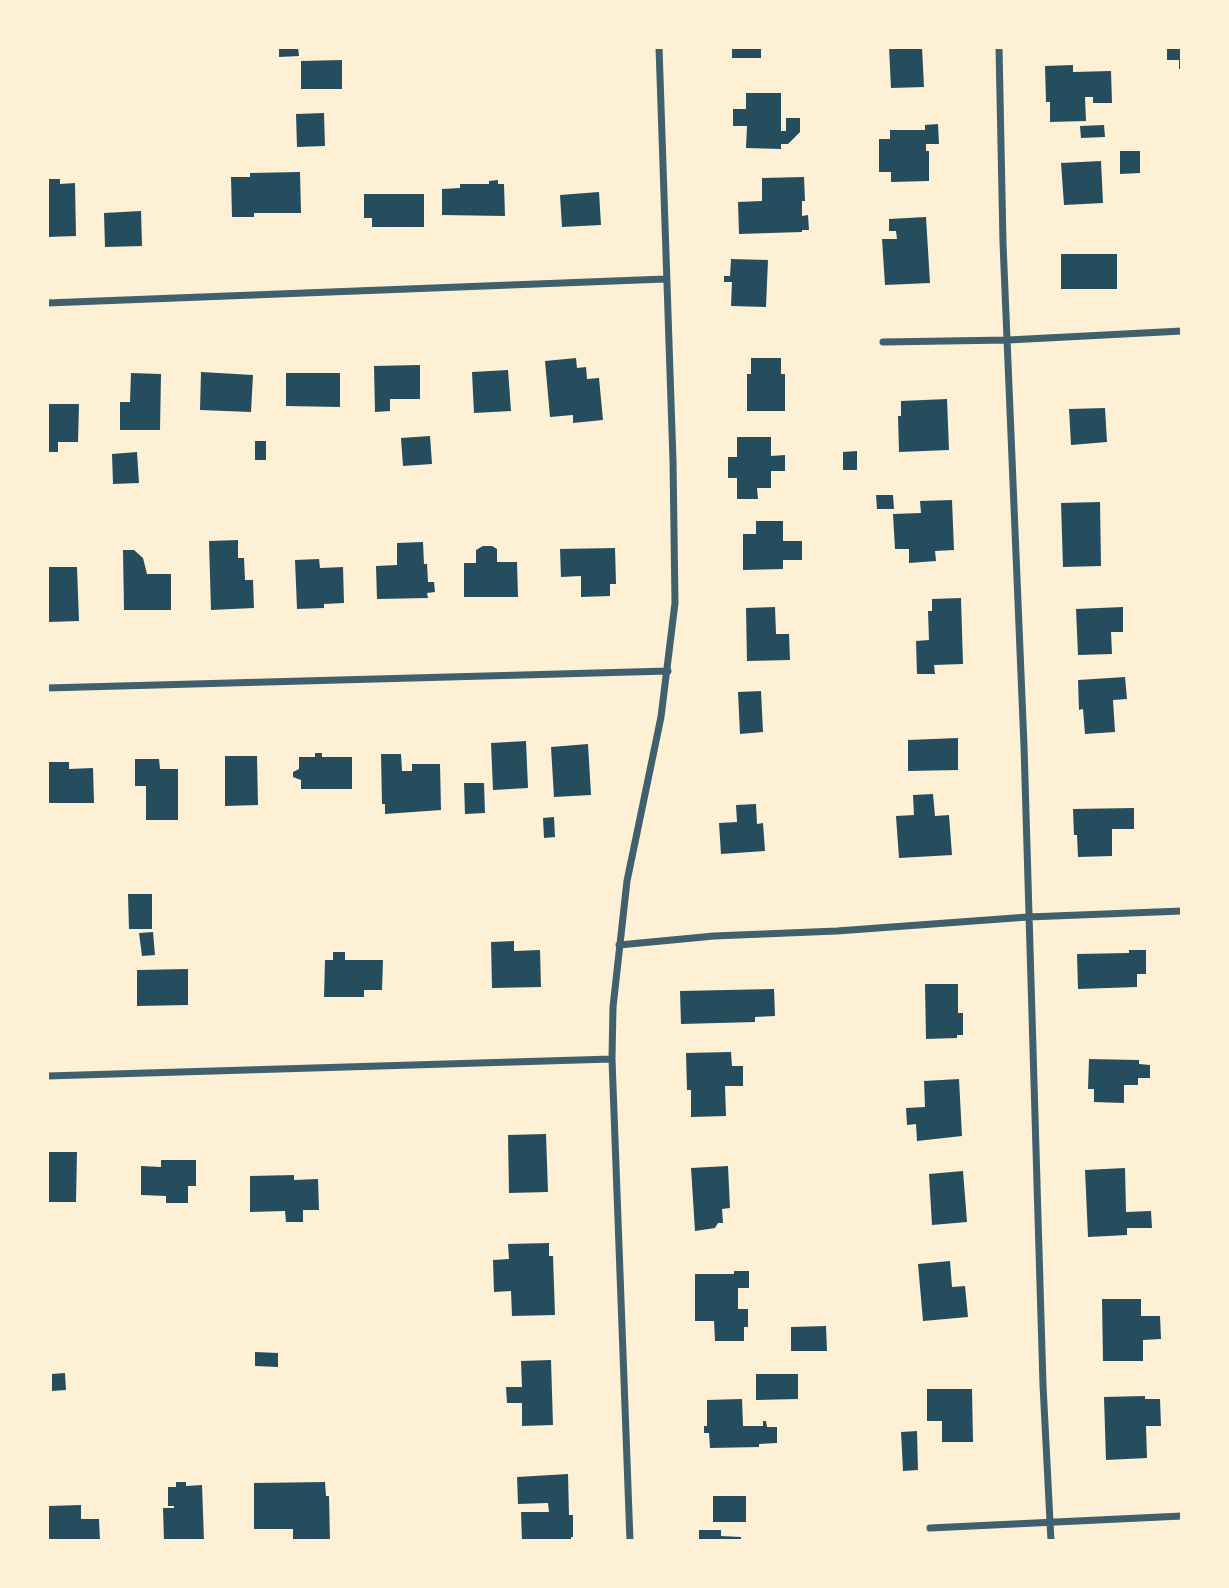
<!DOCTYPE html>
<html>
<head>
<meta charset="utf-8">
<style>
	body { margin:0 }
	#map { position:relative; width:1229px; height:1588px; overflow:hidden; background:#fdf0d5; font-family:Helvetica,sans-serif }
	canvas { display:block }
	.frame { position:absolute; inset:0; border:49px solid #fdf0d5; pointer-events:none }
</style>
</head>
<body>
<div id="map">
<canvas width="1229" height="1588"></canvas>
<div class="frame"></div>
</div>
<script>
const ctx = document.querySelector('canvas').getContext('2d');
ctx.lineJoin = 'round';
function fill(path, color) { ctx.fillStyle = color; ctx.fill(path, 'evenodd'); }
const shape = rows => new Path2D(rows.map(r => 'M' + r).join(''));
function trace(path, color, width, dash) { ctx.strokeStyle = color; ctx.lineWidth = width; ctx.lineCap = dash ? 'butt' : 'round'; ctx.setLineDash(dash || []); ctx.stroke(path); }
fill(shape([
	[279,47,298,47,299,56,279,57],
	[732,47,761,47,761,58,732,58],
	[889,47,922,47,924,87,891,88],
	[1167,47,1182,47,1182,69,1179,69,1179,60,1167,60],
	[342,60,342,89,301,89,301,61],
	[1073,65,1073,72,1111,71,1112,103,1093,103,1093,97,1085,97,1086,121,1050,122,1050,102,1046,102,1045,66],
	[746,93,781,93,781,131,786,131,786,118,800,118,800,132,788,144,781,144,781,149,746,148,747,126,733,126,733,109,746,109],
	[324,113,325,146,297,147,296,114],
	[938,124,939,144,926,144,926,151,929,151,929,181,891,182,891,172,879,172,879,139,890,139,890,130,925,130,925,125],
	[1104,125,1105,137,1081,138,1080,126],
	[1120,151,1140,151,1140,173,1120,174],
	[1101,161,1103,203,1064,205,1061,163],
	[300,172,301,213,254,213,254,217,232,217,231,177,250,177,250,173],
	[804,177,805,201,802,201,802,216,808,215,809,230,802,230,802,232,739,234,738,202,762,201,762,178],
	[47,179,60,179,60,184,75,183,76,236,47,237],
	[498,180,498,184,504,184,505,216,442,215,442,189,460,188,460,184,489,184,489,181],
	[599,192,601,225,562,227,560,195],
	[364,194,424,194,424,227,372,227,372,218,364,218],
	[141,211,142,246,105,247,104,213],
	[926,217,930,283,885,285,882,239,897,239,896,231,889,231,889,219],
	[1061,254,1117,254,1117,289,1061,289],
	[731,259,768,260,766,307,731,306,732,282,724,282,724,276,730,276],
	[576,358,577,368,586,367,587,379,599,378,603,420,573,423,573,415,550,417,545,361],
	[751,358,781,358,781,374,785,374,785,411,747,411,747,374,751,374],
	[420,365,420,399,390,399,390,411,375,412,374,366],
	[508,370,511,411,474,413,472,372],
	[201,372,253,375,251,412,200,410],
	[131,373,161,374,160,430,120,430,120,402,130,402],
	[286,373,340,373,340,407,286,406],
	[947,399,949,450,899,452,898,416,901,416,901,401],
	[47,404,79,404,78,442,58,442,58,452,47,452],
	[1105,408,1107,442,1071,445,1069,409],
	[430,436,432,464,403,466,401,438],
	[737,437,771,437,771,456,785,455,785,471,771,471,771,488,757,488,758,499,737,499,737,478,728,478,728,457,737,457],
	[255,441,266,441,266,460,255,460],
	[857,451,857,470,843,470,843,452],
	[137,452,139,483,113,484,112,454],
	[876,495,893,495,894,509,877,509],
	[952,500,954,550,935,551,936,561,909,563,909,549,895,549,893,514,921,513,920,501],
	[1100,502,1101,566,1063,567,1061,503],
	[756,521,783,521,783,541,802,541,802,560,783,560,783,569,743,570,743,534,756,534],
	[238,540,238,558,244,558,245,580,253,580,254,608,211,610,209,541],
	[423,542,424,564,427,564,428,582,434,582,435,592,427,593,428,598,377,599,376,566,397,565,397,543],
	[483,546,492,546,497,549,497,562,517,562,518,597,464,597,464,563,476,563,476,550],
	[615,548,616,584,610,584,610,596,581,597,581,576,561,577,560,549],
	[123,550,134,550,143,558,147,574,171,574,171,610,124,610],
	[319,559,320,568,343,567,344,603,324,604,324,608,297,609,295,560],
	[47,567,77,567,79,621,48,622],
	[961,598,963,664,934,665,935,674,917,674,916,641,929,640,928,611,932,611,932,599],
	[775,607,776,634,789,634,790,660,747,661,746,608],
	[1123,607,1123,632,1111,632,1112,654,1078,655,1076,609],
	[1125,677,1127,699,1113,700,1115,732,1085,734,1083,709,1079,710,1078,680],
	[761,691,763,732,740,734,738,692],
	[958,738,958,770,908,771,908,740],
	[526,741,528,788,493,790,491,743],
	[588,744,591,795,554,797,551,747],
	[315,753,322,753,322,757,352,757,352,789,301,789,301,780,293,777,293,772,299,769,299,757,315,757],
	[381,754,401,754,402,771,412,771,412,764,440,764,441,810,385,814,385,804,382,804],
	[225,756,257,756,258,805,225,806],
	[135,759,159,759,160,769,178,769,178,820,146,820,146,786,135,786],
	[47,762,69,762,69,769,93,768,94,803,47,803],
	[464,783,484,783,485,813,465,814],
	[933,794,935,816,949,815,952,855,899,858,896,816,914,815,913,795],
	[756,804,757,824,763,823,765,851,721,854,719,823,737,822,736,805],
	[1134,808,1134,829,1112,829,1112,856,1078,857,1077,835,1074,835,1073,809],
	[554,817,555,837,544,838,543,818],
	[128,894,152,894,152,929,129,929],
	[153,932,155,955,142,956,139,933],
	[514,941,514,951,540,950,541,987,492,988,491,942],
	[1129,950,1146,950,1146,974,1137,974,1137,987,1078,989,1077,954,1129,953],
	[333,952,345,952,345,960,383,960,382,990,364,990,364,997,324,997,325,960,333,960],
	[188,969,188,1005,137,1006,137,970],
	[925,984,958,984,958,1013,963,1013,963,1035,957,1035,957,1038,926,1039],
	[774,989,775,1016,755,1017,755,1022,681,1024,680,991],
	[731,1052,732,1066,743,1066,743,1086,725,1086,726,1116,691,1117,691,1090,687,1090,686,1053],
	[1089,1059,1139,1060,1139,1064,1150,1065,1150,1078,1138,1078,1138,1085,1124,1085,1124,1103,1094,1102,1094,1089,1088,1089],
	[959,1079,962,1136,917,1141,916,1124,907,1125,906,1108,925,1107,924,1081],
	[546,1134,548,1192,509,1193,508,1135],
	[49,1152,77,1152,76,1202,47,1202],
	[161,1160,196,1160,196,1186,188,1186,188,1203,166,1203,166,1196,141,1195,141,1166,161,1167],
	[728,1166,730,1208,722,1209,723,1223,718,1223,715,1228,695,1231,691,1168],
	[1125,1168,1126,1212,1151,1211,1152,1228,1127,1228,1127,1235,1088,1237,1085,1170],
	[963,1171,967,1222,932,1225,929,1174],
	[294,1175,294,1180,318,1179,319,1210,303,1210,303,1222,286,1222,285,1211,250,1212,250,1176],
	[549,1243,549,1256,553,1256,555,1315,512,1316,511,1291,494,1292,493,1260,509,1259,508,1244],
	[950,1261,952,1287,965,1286,968,1317,923,1321,918,1264],
	[734,1271,749,1271,749,1288,738,1288,738,1309,748,1309,748,1327,744,1327,744,1341,715,1341,714,1321,695,1321,695,1274,734,1274],
	[1102,1299,1141,1299,1141,1316,1160,1316,1161,1339,1143,1340,1143,1361,1103,1361],
	[826,1326,827,1351,791,1351,791,1327],
	[255,1352,278,1353,278,1367,255,1366],
	[551,1360,553,1425,522,1426,522,1403,507,1403,506,1387,522,1387,521,1361],
	[65,1373,66,1390,52,1391,52,1374],
	[756,1374,798,1374,798,1399,756,1400],
	[927,1389,972,1389,973,1442,942,1442,942,1421,927,1421],
	[1145,1396,1145,1399,1160,1399,1161,1426,1146,1426,1147,1458,1106,1460,1104,1397],
	[742,1399,743,1426,763,1426,763,1421,766,1421,767,1427,777,1427,777,1443,759,1444,759,1447,710,1448,709,1433,704,1433,704,1426,707,1426,707,1400],
	[917,1431,918,1470,903,1471,901,1432],
	[568,1474,569,1515,573,1515,573,1537,571,1537,571,1541,522,1541,521,1512,549,1512,548,1503,518,1504,517,1477],
	[176,1482,186,1482,186,1486,202,1485,204,1541,164,1541,163,1508,174,1508,174,1506,168,1506,168,1487,176,1487],
	[325,1482,326,1496,329,1496,330,1541,293,1541,293,1529,254,1529,254,1483],
	[713,1496,746,1496,746,1522,713,1522],
	[81,1505,81,1519,99,1519,100,1541,47,1541,49,1506],
	[699,1530,721,1530,721,1536,741,1537,741,1541,699,1541]
]), '#264d5e');
trace(shape([
	[999,47,1003,243,1024,746,1043,1385,1051,1541],
	[47,303,665,279],
	[883,342,1008,340,1182,331],
	[47,688,668,671],
	[619,945,714,936,837,931,1028,917,1182,911],
	[47,1076,612,1059],
	[930,1528,1182,1516],
	[630,1541,612,1059,613,1007,627,881,661,717,675,603,673,461,659,47]
]), '#3f606c', 7);
</script>
</body>
</html>
